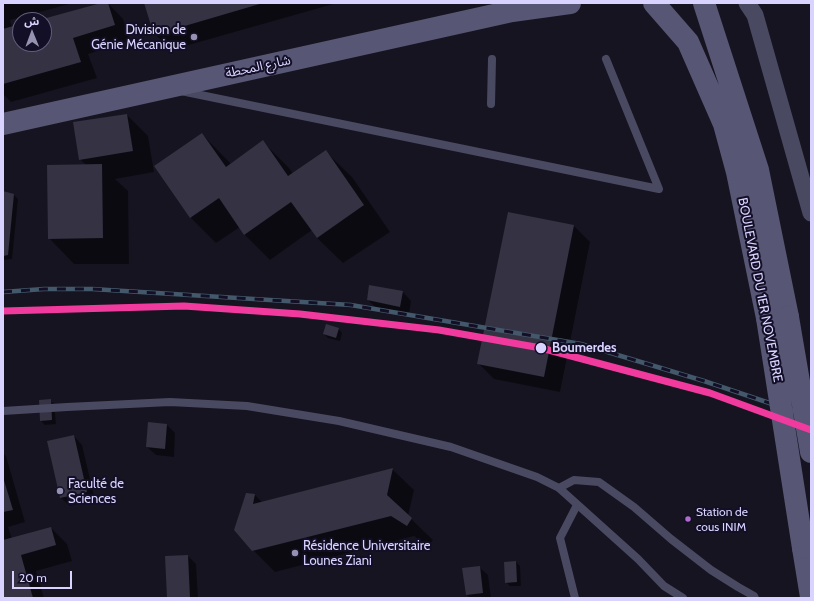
<!DOCTYPE html>
<html>
<head>
<meta charset="utf-8">
<style>
	body { margin:0 }
	#map { position:relative; width:814px; height:601px; overflow:hidden; background:#161421; font-family:Cabin,"Noto Sans Arabic",sans-serif }
	canvas { display:block }
	.frame { position:absolute; inset:0; border:4px solid #d9d4ff; pointer-events:none }
	.north { position:absolute; left:12px; top:12px; width:40px; height:40px; box-sizing:border-box; background:#130f26; border:1px solid #625e7d; border-radius:50%; rotate:359deg; font-size:11px; font-weight:700; line-height:16px; text-align:center; color:#d9d4ff }
	.north::after { content:''; display:block; margin:auto; width:14px; height:18px; background:#9591b1; clip-path:polygon(50% 0,100% 100%,50% 72%,0 100%) }
	.scale { position:absolute; left:12px; top:571px; width:60px; height:18px; box-sizing:border-box; border:2px solid #d9d4ff; border-top:0; padding-left:5px; font-size:12px; line-height:14px; white-space:nowrap; color:#d9d4ff; -webkit-text-stroke:3px #130f26; paint-order:stroke }
</style>
</head>
<body>
<div id="map">
<canvas width="814" height="601"></canvas>
<div class="frame"></div>
<div class="north">ش</div>
<div class="scale">20 m</div>
</div>
<script>
const ctx = document.querySelector('canvas').getContext('2d');
ctx.lineJoin = 'round';
function fill(path, color) { ctx.fillStyle = color; ctx.fill(path, 'evenodd'); }
const shape = rows => new Path2D(rows.map(r => 'M' + r).join(''));
function trace(path, color, width, dash) { ctx.strokeStyle = color; ctx.lineWidth = width; ctx.lineCap = dash ? 'butt' : 'round'; ctx.setLineDash(dash || []); ctx.stroke(path); }
function write(font, color, halo, rows, align = 'center') {
  ctx.font = font + ' Cabin,"Noto Sans Arabic",sans-serif'; ctx.lineWidth = 4; ctx.setLineDash([]); ctx.textBaseline = 'middle'; ctx.strokeStyle = halo; ctx.fillStyle = color; for (const [text, x, y, turn = 0] of rows) {
    ctx.save(); ctx.translate(x, y); ctx.rotate((+turn || 0) * Math.PI / 180); ctx.textAlign = isNaN(turn) ? turn : align; if (halo) ctx.strokeText(text, 0, 0); ctx.fillText(text, 0, 0); ctx.restore();
  }
}
fill(shape([
	[3,3,73,3,10,20,12,28,20,26,20,44,44,44,44,20,41,20,105,3,108,3,123,19,130,41,88,54,97,78,11,102,3,94],
	[145,3,337,3,171,50,155,34],
	[127,115,148,136,154,172,115,179,128,191,129,264,74,264,49,238,86,165,80,159],
	[202,134,231,164,263,142,289,168,293,174,326,152,352,177,390,232,343,263,317,238,312,230,270,260,244,234,240,227,216,243,191,218],
	[3,192,14,195,18,199,12,259,3,260],
	[509,213,574,226,590,242,560,392,494,379,478,363],
	[370,286,403,292,411,301,409,315,376,308,368,300],
	[338,328,342,333,340,341,328,338,324,334],
	[50,400,54,404,56,424,45,425,41,421],
	[167,425,175,433,174,457,156,455,147,447],
	[74,436,82,445,95,500,70,506,61,498],
	[3,453,6,456,25,522,8,527,12,539,51,528,67,544,72,561,36,571,44,598,3,598],
	[392,469,414,490,408,516,433,540,428,547,414,536,275,572,253,550,235,529,255,495,262,502],
	[188,556,196,564,198,598,168,598],
	[516,562,520,566,521,586,510,586,506,582],
	[479,567,488,575,491,598,470,598,467,595]
]), '#0007');
fill(shape([
	[101,3,108,3,115,25,73,38,81,62,3,84,3,29,20,24,20,44,44,44,44,20,39,20],
	[144,3,263,3,154,35],
	[127,114,133,151,79,160,73,122],
	[202,133,226,167,263,140,288,176,326,150,364,205,317,238,291,202,244,235,219,198,190,218,154,166],
	[102,164,103,238,48,239,47,165],
	[3,191,14,194,8,255,3,256],
	[508,212,574,225,544,377,477,364],
	[369,285,403,291,400,307,367,300],
	[326,324,339,328,336,338,323,334],
	[51,399,52,420,40,421,39,400],
	[148,422,167,424,165,449,146,447],
	[74,435,87,492,60,498,47,441],
	[393,468,387,495,412,518,407,526,391,516,252,551,234,530,246,493,255,494,253,504],
	[3,477,13,510,3,512],
	[51,527,56,545,21,555,33,598,3,598,3,540],
	[188,555,190,598,167,598,165,556],
	[516,561,517,582,505,583,504,562],
	[480,566,483,593,466,595,462,568]
]), '#343243');
trace(shape([
	[181,91,659,189,606,59],
	[491,104,492,59],
	[3,411,67,407,170,402,247,406,339,421,451,447,537,477,559,488,638,559,664,586,683,598],
	[559,488,574,480,599,482,634,507,671,539,711,570,738,587,754,596,755,598],
	[575,598,560,538,577,505]
]), '#4a4962', 8);
trace(shape([
	[747,3,755,15,811,213]
]), '#4a4962', 17);
trace(shape([
	[654,3,688,42,724,124,737,172,767,318],
	[704,3,758,170,788,317],
	[3,124,512,11,570,3],
	[803,548,811,597]
]), '#575674', 22);
const rail = shape([
	[3,292,44,289,92,289,351,305,581,344,704,381,811,417]
]);
trace(rail, '#43596b', 4.5);
trace(rail, '#130f26', 3, [9]);
trace(shape([
	[788,317,811,452],
	[767,318,803,548]
]), '#575674', 22);
trace(shape([
	[3,311,184,306,300,314,439,330,541,348,710,393,811,430]
]), '#f13a9d', 7);
for (const [x, y, r, color] of [
	[194,37,4,"#9591b1"],
	[541,348,6,"#d9d4ff"],
	[60,491,4,"#9591b1"],
	[688,519,3.5,"#b06ccc"],
	[295,553,4,"#9591b1"]
]) { const dot = new Path2D(); dot.arc(x, y, r, 0, 2 * Math.PI); ctx.fillStyle = color; ctx.fill(dot); trace(dot, '#130f26', 1.5); }
write('12px', '#d9d4ff', '#130f26', [
	["Station de",696,512],
	["cous INIM",696,527]
], 'left');
write('13px', '#d9d4ff', '#130f26', [
	["Division de",186,30,"right"],
	["Génie Mécanique",186,45,"right"],
	["Faculté de",68,484],
	["Sciences",68,499],
	["Résidence Universitaire",303,546],
	["Lounes Ziani",303,561]
], 'left');
write('13px', '#d9d4ff', '#130f26', [
	["شارع المحطة",258,67,-12],
	["BOULEVARD DU 1ER NOVEMBRE",760,290,79]
]);
write('bold 13px', '#d9d4ff', '#130f26', [
	["Boumerdes",552,348]
], 'left');
</script>
</body>
</html>
